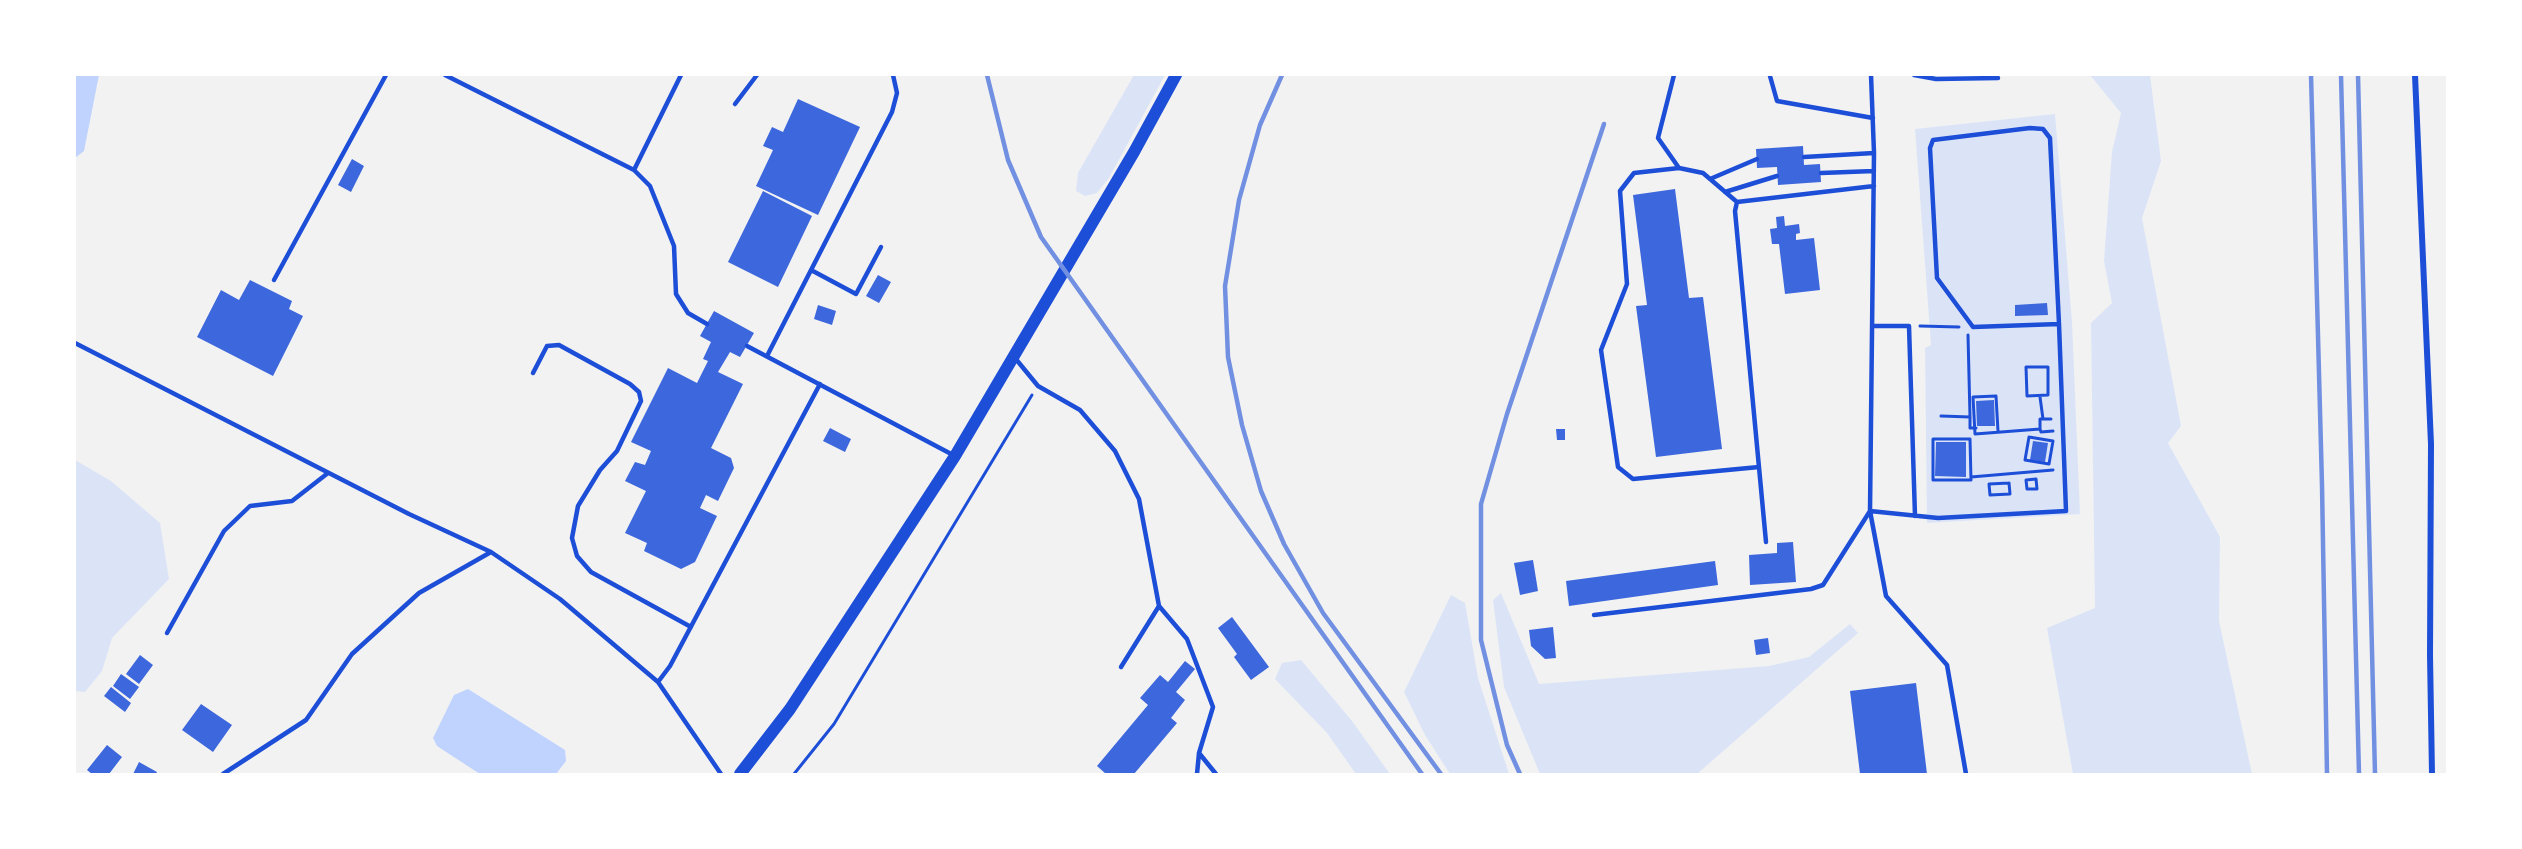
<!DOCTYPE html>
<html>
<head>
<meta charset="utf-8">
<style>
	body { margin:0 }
	#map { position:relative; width:2522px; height:849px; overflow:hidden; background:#f2f2f2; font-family:"Exo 2",sans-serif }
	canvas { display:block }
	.frame { position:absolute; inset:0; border:76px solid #fff; pointer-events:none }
</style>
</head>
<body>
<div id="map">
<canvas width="2522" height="849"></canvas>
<div class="frame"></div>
</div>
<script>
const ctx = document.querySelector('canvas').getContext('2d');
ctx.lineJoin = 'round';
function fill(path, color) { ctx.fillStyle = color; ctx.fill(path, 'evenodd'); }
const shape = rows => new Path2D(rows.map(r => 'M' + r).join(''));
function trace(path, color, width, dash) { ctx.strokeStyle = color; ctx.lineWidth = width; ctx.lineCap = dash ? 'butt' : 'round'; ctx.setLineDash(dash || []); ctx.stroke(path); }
fill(shape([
	[1134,75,1165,75,1109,178,1097,193,1085,196,1076,191,1078,173],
	[2090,75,2150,75,2161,161,2142,218,2181,426,2168,443,2220,537,2219,621,2252,774,2073,774,2047,628,2095,608,2091,323,2112,303,2104,261,2112,152,2121,113],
	[2055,114,2072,322,2080,514,1927,523,1925,348,1931,345,1915,129],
	[75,460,111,481,160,523,169,579,112,638,102,671,85,692,75,691],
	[1501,593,1539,684,1769,666,1809,657,1850,624,1858,633,1697,774,1540,774,1504,687,1493,600],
	[1451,595,1465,603,1478,678,1509,774,1450,774,1425,735,1404,692],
	[1301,660,1352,721,1390,774,1356,774,1327,733,1275,679,1282,663]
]), '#dbe4f7');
fill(shape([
	[75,75,99,75,84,151,75,158],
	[468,689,565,750,566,761,556,774,480,774,437,746,433,738,454,695]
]), '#bfd3fe');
fill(shape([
	[798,99,860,127,818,215,756,186,773,150,763,146,772,127,783,132],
	[1803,146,1804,165,1820,164,1821,182,1778,185,1777,167,1757,168,1756,149],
	[352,159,364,166,351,192,338,185],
	[1675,189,1689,298,1703,297,1722,449,1656,457,1636,306,1647,305,1633,195],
	[763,191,812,216,778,287,728,262],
	[1784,216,1785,226,1799,224,1800,233,1796,234,1796,240,1814,238,1820,290,1785,294,1779,244,1772,244,1770,229,1777,228,1776,217],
	[878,275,891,282,879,303,866,296],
	[250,280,292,301,289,309,303,316,273,376,197,337,221,290,239,300],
	[2047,303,2048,315,2015,316,2015,305],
	[818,305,836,311,832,325,814,319],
	[714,311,754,333,740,357,730,352,718,372,743,384,711,448,731,458,734,468,718,501,706,495,700,508,717,516,695,562,681,569,644,551,647,543,625,533,646,491,625,481,635,462,645,465,651,451,631,442,668,368,697,383,708,361,703,359,711,342,700,336],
	[1994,400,1995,426,1977,426,1976,401],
	[830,428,851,439,845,452,823,441],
	[1556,429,1565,429,1565,440,1557,440],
	[2033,441,2048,443,2045,462,2030,460],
	[1936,442,1966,442,1966,477,1935,476],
	[1793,542,1796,582,1750,585,1749,555,1777,553,1777,543],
	[1533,560,1538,591,1520,595,1514,563],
	[1715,561,1718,585,1569,606,1566,581],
	[1232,617,1269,667,1251,680,1234,657,1237,654,1218,628],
	[1553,627,1556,658,1545,659,1531,646,1529,630],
	[1768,638,1770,653,1756,655,1754,640],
	[140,655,153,665,139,684,126,674],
	[1185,661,1195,669,1176,692,1185,700,1171,718,1177,723,1134,774,1106,774,1097,766,1148,705,1140,698,1160,675,1168,682],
	[121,674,139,687,130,699,113,686],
	[1916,683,1927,774,1860,774,1850,691],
	[111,687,131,703,125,712,104,696],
	[201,704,232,725,213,752,182,730],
	[107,745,122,757,109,774,92,774,87,770],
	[139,762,157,772,156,774,133,774]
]), '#3d67dc');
trace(shape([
	[1920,326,1959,327],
	[2026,367,2048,367,2048,395,2027,396,2026,367],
	[2040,397,2043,419],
	[1941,416,1970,417,1968,335],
	[1970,417,1970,428,1976,428],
	[2051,419,2040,419,2040,429,2041,432,2053,431],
	[1998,431,1996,396,1973,397,1975,434,2040,429],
	[2029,437,2053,441,2049,464,2025,460,2029,437],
	[1933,439,1970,439,1971,480,1933,480,1933,439],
	[1971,477,2053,470],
	[2036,479,2037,489,2027,489,2026,480,2036,479],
	[2009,483,2010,494,1990,495,1989,484,2009,483],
	[794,774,834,724,1032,395]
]), '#1d4ed8', 3);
trace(shape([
	[445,75,634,170,650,186,674,246,676,294,688,313,707,324],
	[1674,75,1658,138,1679,168],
	[1914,75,1936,79,1998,78],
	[1770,76,1777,101,1873,118],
	[735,104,757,75],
	[1804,157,1874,153],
	[634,170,681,75],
	[1821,173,1874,171],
	[1710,179,1757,159],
	[1725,192,1777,176],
	[1737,202,1703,173,1679,168,1634,173,1620,191,1627,284,1601,350,1618,467,1633,479,1759,467],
	[811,270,856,294,881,247],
	[274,280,386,75],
	[1872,326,1909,326,1915,516],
	[75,343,409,514,491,552,560,599,658,682,721,774],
	[747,346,955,456],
	[767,356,892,112,897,93,893,75],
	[1015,358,1038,386,1080,410,1115,451,1139,499,1159,606,1187,639,1213,707,1199,753,1197,774],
	[533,373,547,346,559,345,630,384,639,392,641,401,617,451,600,470,578,506,572,538,577,556,591,572,691,627],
	[1766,542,1735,211,1737,202,1874,186],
	[1594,615,1811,589,1823,585,1870,511,1874,153,1871,75],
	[167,633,224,531,250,506,292,501,328,473],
	[1121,667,1159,606],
	[658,682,670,666,820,384],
	[1199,753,1216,774],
	[223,774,306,720,352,654,419,593,491,552],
	[1966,774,1947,665,1886,596,1870,511,1938,518,2066,511,2059,324,2050,138,2043,129,2030,128,1933,140,1930,148,1937,278,1973,327,2059,324]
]), '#1d4ed8', 4.5);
trace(shape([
	[2415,75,2431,444,2430,655,2432,774]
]), '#1d4ed8', 6);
trace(shape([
	[740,774,790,709,955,456,1134,152,1176,75]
]), '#1d4ed8', 12);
trace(shape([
	[987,75,1008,160,1041,237,1422,774],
	[1282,75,1260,125,1239,200,1225,286,1228,357,1242,425,1261,491,1284,544,1323,613,1441,774],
	[2311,75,2322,485,2327,774],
	[2341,75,2359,774],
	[2358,75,2375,774],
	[1520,774,1507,745,1481,640,1481,504,1507,414,1604,124]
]), '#7290e2', 4.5);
</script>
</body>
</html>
